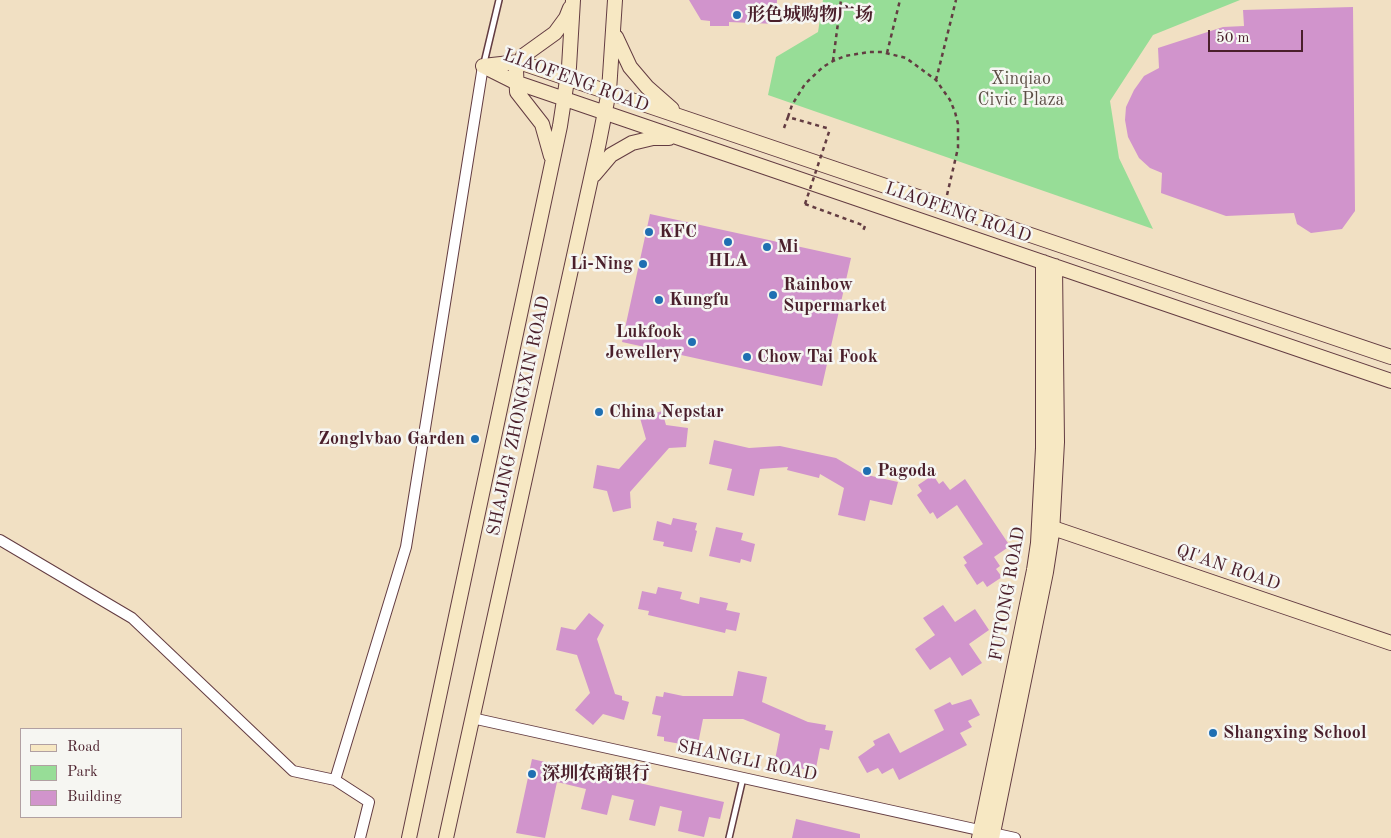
<!DOCTYPE html>
<html>
<head>
<meta charset="utf-8">
<style>
	body { margin:0 }
	#map { position:relative; width:1391px; height:838px; overflow:hidden; background:#f1e0c3; font-family:"Old Standard TT",serif }
	canvas { display:block }
	.legend { position:absolute; left:20px; top:728px; width:162px; height:90px; box-sizing:border-box; background:#f6f6f2; border:1px solid #b1a0a2; margin:0; padding:6px 9px; list-style:none; font-size:15px; color:#4a1f2b }
	.legend li { display:flex; align-items:center; gap:10px; height:25px }
	.legend b { width:25px; border:1px solid #b1a0a2 }
	.scale { position:absolute; left:1208px; top:30px; width:95px; height:22px; box-sizing:border-box; border:2px solid #4a1f2b; border-top:0; padding-left:6px; font-size:15px; line-height:18px; white-space:nowrap; color:#4a1f2b; -webkit-text-stroke:4px #f6f6f2; paint-order:stroke }
</style>
</head>
<body>
<div id="map">
<canvas width="1391" height="838"></canvas>
<ul class="legend">
<li><b style="height:6px;background:#f7e8c3"></b>Road</li>
<li><b style="height:14px;background:#97dd97"></b>Park</li>
<li><b style="height:14px;background:#d194cc"></b>Building</li>
</ul>
<div class="scale">50 m</div>
</div>
<script>
const ctx = document.querySelector('canvas').getContext('2d');
ctx.lineJoin = 'round';
function fill(path, color) { ctx.fillStyle = color; ctx.fill(path, 'evenodd'); }
const shape = rows => new Path2D(rows.map(r => 'M' + r).join(''));
function trace(path, color, width, dash) { ctx.strokeStyle = color; ctx.lineWidth = width; ctx.lineCap = dash ? 'butt' : 'round'; ctx.setLineDash(dash || []); ctx.stroke(path); }
function write(font, color, halo, rows, align = 'center') {
  ctx.font = font + ' "Old Standard TT","Noto Serif SC",serif'; ctx.lineWidth = 5; ctx.setLineDash([]); ctx.textBaseline = 'middle'; ctx.strokeStyle = halo; ctx.fillStyle = color; for (const [text, x, y, turn = 0] of rows) {
    ctx.save(); ctx.translate(x, y); ctx.rotate((+turn || 0) * Math.PI / 180); ctx.textAlign = isNaN(turn) ? turn : align; if (halo) ctx.strokeText(text, 0, 0); ctx.fillText(text, 0, 0); ctx.restore();
  }
}
fill(shape([
	[823,0,1240,0,1153,35,1110,101,1119,158,1153,229,768,95,776,57,818,32]
]), '#97dd97');
fill(shape([
	[689,0,777,0,776,24,729,22,729,26,710,26,710,21,701,20],
	[1353,7,1355,211,1342,229,1311,233,1297,224,1294,213,1226,216,1161,193,1162,173,1150,168,1139,158,1128,137,1125,120,1126,107,1134,90,1144,76,1159,68,1158,48,1223,27,1244,26,1243,10],
	[650,214,851,258,822,386,622,342],
	[662,411,666,425,688,428,686,447,669,448,630,492,631,508,613,512,607,491,593,488,597,465,619,469,646,439,640,418],
	[714,440,749,448,780,446,836,458,863,474,898,482,892,505,870,500,865,521,838,515,844,488,820,474,819,478,787,470,788,467,760,469,754,496,727,490,732,469,709,464],
	[933,475,939,484,943,481,950,490,965,479,1010,546,994,557,1000,566,996,569,1002,577,987,587,983,581,977,585,964,565,967,563,963,557,983,544,957,505,937,519,933,512,930,514,917,495,922,491,918,485],
	[673,518,697,523,695,530,697,531,692,552,663,546,664,542,653,540,657,521,671,525],
	[716,527,743,533,741,540,755,544,751,562,741,559,740,563,709,556],
	[658,587,682,592,680,599,699,604,700,597,728,603,726,610,740,613,736,631,726,629,725,633,648,615,649,611,638,609,642,591,656,594],
	[943,605,955,622,975,609,989,630,969,644,982,663,962,676,950,657,930,670,915,649,935,635,923,618],
	[589,613,604,625,597,639,615,694,622,696,622,700,629,702,624,720,603,714,593,725,575,710,590,693,577,655,556,650,561,627,575,630],
	[738,671,767,677,762,702,808,722,826,725,825,730,833,731,829,750,820,748,816,768,809,767,808,770,780,764,780,761,775,760,780,734,743,719,703,719,698,744,693,743,692,746,664,741,664,737,657,736,661,716,652,714,656,696,663,697,664,692,683,696,733,696],
	[971,699,980,715,968,721,972,727,960,733,967,745,899,780,893,768,882,774,878,768,867,773,858,757,875,745,873,741,889,733,900,753,944,730,934,710,950,702,952,705],
	[532,759,724,802,720,819,709,817,704,837,678,831,682,811,660,806,655,826,629,820,634,800,612,795,607,815,581,809,586,789,557,782,545,838,516,833],
	[796,819,860,834,860,838,792,838]
]), '#d194cc');
const lane = shape([
	[484,63,499,0],
	[729,838,743,778]
]);
const street = shape([
	[0,540,132,618,293,771,335,780,369,802,360,838],
	[472,718,1015,838],
	[335,780,406,547,483,66]
]);
const secondary = shape([
	[616,37,630,67,647,87,672,109],
	[483,66,515,82,1391,381],
	[483,66,519,62,1391,357],
	[551,156,542,124,517,92,516,70,523,56,555,33,566,18,570,8],
	[594,175,611,155,632,143,653,138,669,138],
	[1053,528,1391,643],
	[409,838,560,126,569,67,573,0],
	[446,838,599,142,609,91,615,0],
	[979,838,1034,570,1038,543,1043,448,1043,262],
	[992,838,1046,572,1052,533,1057,442,1055,266]
]);
trace(lane, '#633c42', 8);
trace(street, '#633c42', 12);
trace(secondary, '#633c42', 16);
trace(shape([
	[887,53,900,0],
	[833,61,841,0],
	[936,80,956,0],
	[788,117,792,105,805,84,823,67,833,61,845,56,869,52,882,52,906,58,936,80,950,100,955,112,958,124,958,148,947,195],
	[784,128,788,117,830,129],
	[805,204,865,226,863,231]
]), '#633c42', 2.5, [4, 4]);
trace(lane, '#fff', 5);
trace(street, '#fff', 10);
trace(secondary, '#f7e8c3', 14);
trace(shape([
	[805,204,830,129]
]), '#633c42', 2.5, [4, 4]);
for (const [x, y, r, color] of [
	[737,15,5,"#1f6fb2"],
	[649,232,5,"#1f6fb2"],
	[728,242,5,"#1f6fb2"],
	[767,247,5,"#1f6fb2"],
	[643,264,5,"#1f6fb2"],
	[773,295,5,"#1f6fb2"],
	[659,300,5,"#1f6fb2"],
	[692,342,5,"#1f6fb2"],
	[747,357,5,"#1f6fb2"],
	[599,412,5,"#1f6fb2"],
	[475,439,5,"#1f6fb2"],
	[867,471,5,"#1f6fb2"],
	[1213,733,5,"#1f6fb2"],
	[532,774,5,"#1f6fb2"]
]) { const dot = new Path2D(); dot.arc(x, y, r, 0, 2 * Math.PI); ctx.fillStyle = color; ctx.fill(dot); trace(dot, '#f6f6f2', 2); }
write('bold 18px', '#4a1f2b', '#f6f6f2', [
	["形色城购物广场",747,15],
	["KFC",659,232],
	["Mi",777,247],
	["HLA",728,261,"center"],
	["Li-Ning",633,264,"right"],
	["Rainbow",783,285],
	["Supermarket",783,306],
	["Kungfu",669,300],
	["Lukfook",682,332,"right"],
	["Jewellery",682,353,"right"],
	["Chow Tai Fook",757,357],
	["China Nepstar",609,412],
	["Zonglvbao Garden",465,439,"right"],
	["Pagoda",877,471],
	["Shangxing School",1223,733],
	["深圳农商银行",542,774]
], 'left');
write('18px', '#5d4e46', '#f6f6f2', [
	["Xinqiao",1021,79],
	["Civic Plaza",1021,100]
]);
write('18px', '#4a1f2b', '#f6f6f2', [
	["LIAOFENG ROAD",576,81,20],
	["LIAOFENG ROAD",958,213,19],
	["SHAJING ZHONGXIN ROAD",519,416,-78],
	["QI'AN ROAD",1228,568,19],
	["FUTONG ROAD",1008,594,-80],
	["SHANGLI ROAD",747,761,12]
]);
</script>
</body>
</html>
